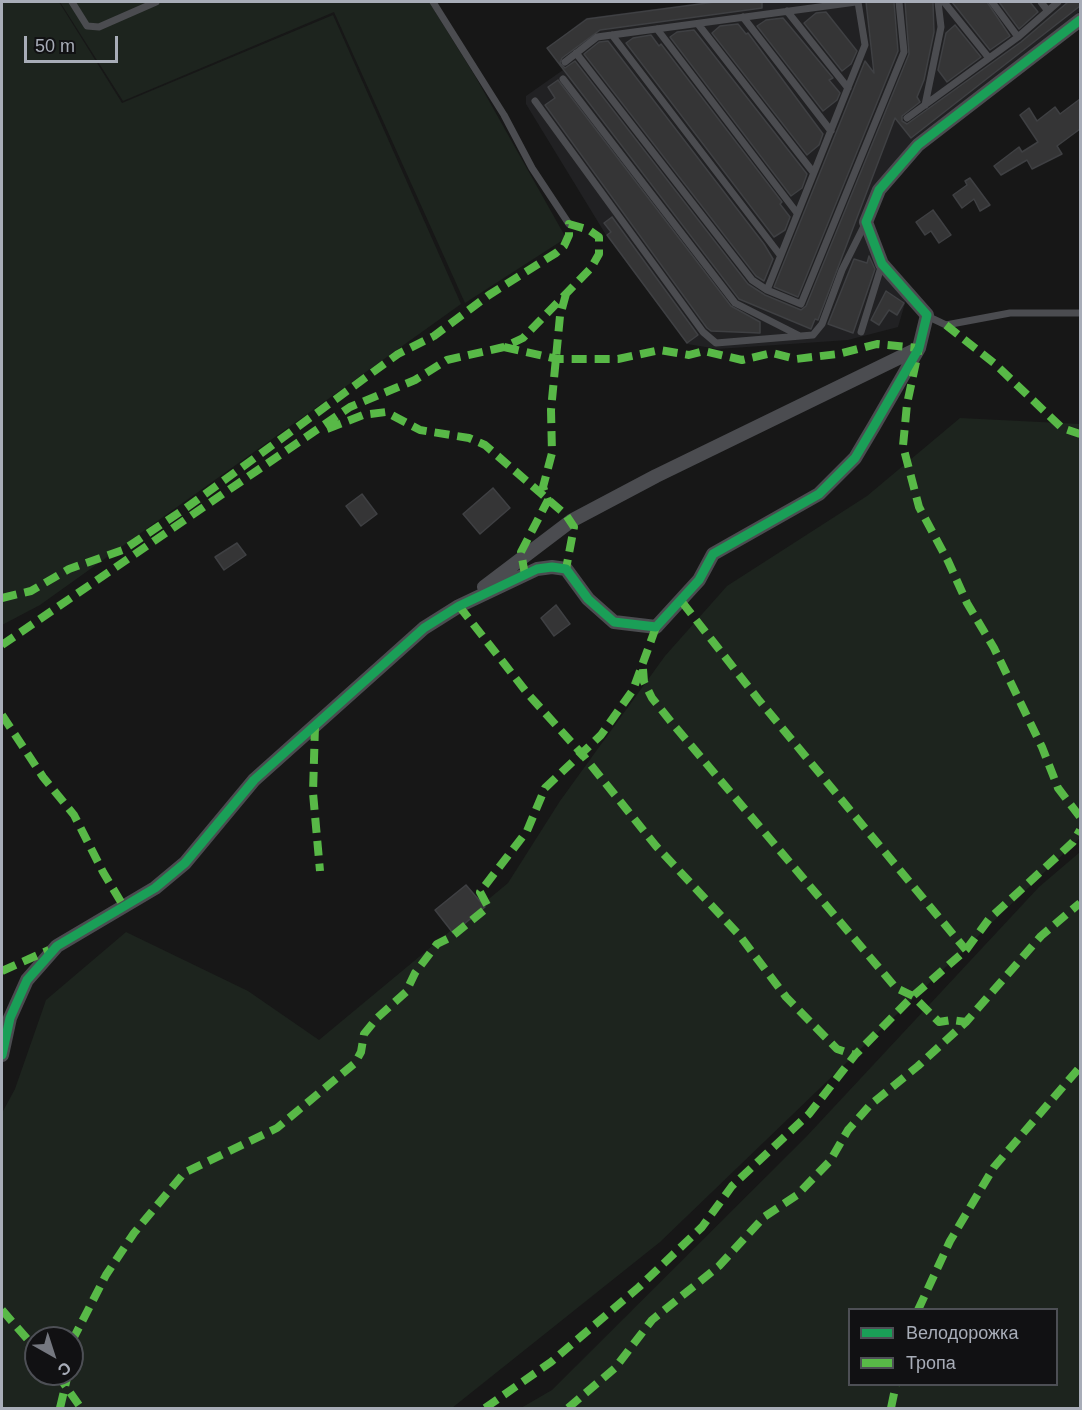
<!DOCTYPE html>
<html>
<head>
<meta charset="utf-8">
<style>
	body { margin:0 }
	#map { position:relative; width:1082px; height:1410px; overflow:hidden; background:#171717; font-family:Arial,sans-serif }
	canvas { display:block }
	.frame { position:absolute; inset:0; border:3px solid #a8adb8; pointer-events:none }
	.legend { position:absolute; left:848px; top:1308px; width:210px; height:78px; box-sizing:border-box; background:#111113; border:2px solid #4d4f55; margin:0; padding:8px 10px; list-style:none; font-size:18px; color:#a8adb8 }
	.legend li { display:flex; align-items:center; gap:12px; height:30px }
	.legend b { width:30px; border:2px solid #4d4f55 }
	.north { position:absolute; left:24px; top:1326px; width:60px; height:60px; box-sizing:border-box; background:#111113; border:2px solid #4d4f55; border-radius:50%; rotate:141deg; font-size:16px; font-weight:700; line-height:24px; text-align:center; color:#a8adb8 }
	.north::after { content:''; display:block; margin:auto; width:21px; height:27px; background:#757880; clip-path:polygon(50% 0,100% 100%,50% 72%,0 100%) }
	.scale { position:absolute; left:24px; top:36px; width:94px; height:27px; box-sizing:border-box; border:3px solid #a8adb8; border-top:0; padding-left:8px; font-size:18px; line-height:21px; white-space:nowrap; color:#a8adb8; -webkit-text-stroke:4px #111113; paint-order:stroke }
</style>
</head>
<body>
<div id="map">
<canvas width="1082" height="1410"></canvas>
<div class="frame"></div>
<ul class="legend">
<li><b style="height:8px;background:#1a9f57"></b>Велодорожка</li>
<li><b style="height:8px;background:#58b947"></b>Тропа</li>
</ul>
<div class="north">С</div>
<div class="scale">50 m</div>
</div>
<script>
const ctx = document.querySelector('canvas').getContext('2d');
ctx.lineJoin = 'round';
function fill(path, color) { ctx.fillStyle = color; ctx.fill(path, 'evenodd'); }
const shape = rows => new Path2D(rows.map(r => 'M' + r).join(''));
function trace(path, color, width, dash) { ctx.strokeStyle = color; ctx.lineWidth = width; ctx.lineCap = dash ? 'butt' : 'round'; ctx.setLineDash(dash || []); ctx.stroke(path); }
fill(shape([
	[706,2,1080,2,1080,10,1072,21,913,140,876,186,861,223,906,300,898,327,848,340,718,349,687,344,606,235,526,104,526,96,563,70,547,48,586,18]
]), '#212123');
fill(shape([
	[2,2,59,2,122,103,333,15,461,304,40,605,2,625],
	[60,2,429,2,475,76,566,238,465,303,334,12,123,101],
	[960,418,1080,424,1080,838,660,1242,452,1408,2,1408,2,1113,15,1089,46,1000,126,932,248,991,319,1040,508,883,560,801,665,656,727,586,867,496],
	[36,1338,72,1338,72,1374,36,1374],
	[1080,852,1080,1408,521,1408,552,1390,806,1137,1039,887],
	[850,1310,1056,1310,1056,1384,850,1384]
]), '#1d241e');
const building = shape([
	[715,2,762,2,762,8,600,30,562,58,560,63,565,68,575,61,748,284,765,295,801,310,806,306,909,54,905,2,933,2,934,32,924,80,917,97,920,102,902,116,902,121,907,124,1021,42,1068,2,1080,2,1080,6,911,138,895,118,818,320,815,319,811,329,739,299,547,48,587,19,715,2],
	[866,2,894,2,898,51,798,297,774,287,865,61,874,73,866,2],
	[952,2,987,2,1010,36,990,50,952,2],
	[999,2,1030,2,1038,12,1019,29,999,2],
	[826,12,857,51,851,64,842,71,804,23,816,13,826,12],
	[783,18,833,78,829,80,840,93,837,100,823,111,757,26,766,20,783,18],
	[738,24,746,34,748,33,823,134,819,145,807,155,712,33,720,26,738,24],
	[955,25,981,57,947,82,938,70,946,33,955,25],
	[694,30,807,174,802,188,791,196,670,37,677,32,694,30],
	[651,35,659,46,661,44,782,202,780,204,790,217,785,230,774,237,626,43,633,38,651,35],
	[608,41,764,244,773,259,764,281,756,276,584,54,599,42,608,41],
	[558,80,731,306,760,322,760,333,711,331,707,328,545,105,555,98,548,87,558,80],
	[1080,99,1080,129,1057,146,1062,154,1032,169,1027,160,1001,175,994,166,1019,147,1022,152,1038,142,1020,115,1029,108,1037,121,1055,107,1060,114,1080,99],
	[970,178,990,205,980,211,974,199,962,208,953,195,967,185,965,181,970,178],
	[933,210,951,235,939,243,931,231,925,235,916,222,933,210],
	[612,217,698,335,687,343,607,235,611,232,604,223,612,217],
	[869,256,875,269,853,333,828,324,854,259,867,263,869,256],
	[886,291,904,303,897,315,889,310,879,325,871,320,886,291],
	[493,488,510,508,480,534,463,514,493,488],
	[362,494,377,514,361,526,346,506,362,494],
	[237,543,246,555,224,570,215,557,237,543],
	[556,605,570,624,554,636,541,618,556,605],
	[466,885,485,907,453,933,435,910,466,885]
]);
fill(building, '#353536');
trace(building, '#3f4043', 1.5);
trace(shape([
	[72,2,87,26,99,27,156,2],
	[433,2,504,115,532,168,569,224],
	[944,2,989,58],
	[992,2,1018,37],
	[1041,2,1048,11],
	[787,11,848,88],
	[743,17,831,131],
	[698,24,813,172],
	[657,29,797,213],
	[612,35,780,255],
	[576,53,752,280,767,290,801,304,904,52,899,2],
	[565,62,597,37,856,2],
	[563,79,735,303,798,335],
	[535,101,703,332,716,343,813,335,822,324,842,270,866,222],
	[925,105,941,27,938,2],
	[907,118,1018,37,1058,2],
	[767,290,865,45,858,2],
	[927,316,946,325,1010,313,1080,313],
	[861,332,882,264]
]), '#4b4c50', 7);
trace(shape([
	[484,587,571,521,656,476,919,348],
	[2,1055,10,1018,27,980,57,946,155,888,185,863,254,780,424,628,459,606,537,569,552,567,566,569,588,599,614,622,656,627,699,580,713,554,819,494,855,458,874,426,919,348,927,315,882,264,866,222,879,190,918,145,1080,20]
]), '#4b4c50', 14);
trace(shape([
	[946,325,995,364,1062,428,1080,434],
	[504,347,557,359,618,359,660,350,689,355,704,351,742,360,772,353,796,359,838,354,877,344,919,348,907,404,903,446,919,507,948,561,967,603,994,648,1042,747,1058,788,1080,817],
	[327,429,363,415,386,412,420,430,469,438,485,445,566,515,574,527,566,569],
	[525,575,521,552,548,500,543,487,552,453,551,410,560,316,566,294],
	[2,598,31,591,69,569,123,550,183,510,398,354,434,336,489,295,556,253,564,246,569,235,569,224,589,230,599,237,599,254,591,268,523,338,504,347,447,360,415,380,350,407,2,645],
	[682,602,758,699,966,950],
	[459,606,528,694,582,754,656,846,740,936,786,997,837,1049,855,1055],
	[643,669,644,682,652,698,672,723,896,988,913,996,939,1022,952,1020,966,1022],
	[2,715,43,777,74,815,103,872,124,907],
	[315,726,313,793,320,871],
	[2,971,49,950],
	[2,1310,36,1349],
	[918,1310,950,1241,994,1167,1080,1067],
	[72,1341,106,1275,134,1233,184,1173,277,1128,355,1063,361,1052,364,1034,377,1018,406,992,415,973,437,944,451,937,488,907,480,892,527,831,545,788,601,735,633,690,656,627],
	[57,1374,81,1408],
	[60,1408,68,1374],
	[485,1408,551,1362,639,1287,702,1227,732,1186,809,1114,855,1055,913,996,966,950,989,919,1073,842,1080,830],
	[568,1408,615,1368,652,1320,719,1266,764,1217,797,1195,830,1161,848,1130,870,1105,918,1066,966,1022,1041,936,1080,903],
	[891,1408,896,1384]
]), '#58b947', 8, [15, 8]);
trace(shape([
	[2,1055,10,1018,27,980,57,946,155,888,185,863,254,780,424,628,459,606,537,569,552,567,566,569,588,599,614,622,656,627,699,580,713,554,819,494,855,458,874,426,919,348,927,315,882,264,866,222,879,190,918,145,1080,20]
]), '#1a9f57', 9);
</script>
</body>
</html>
